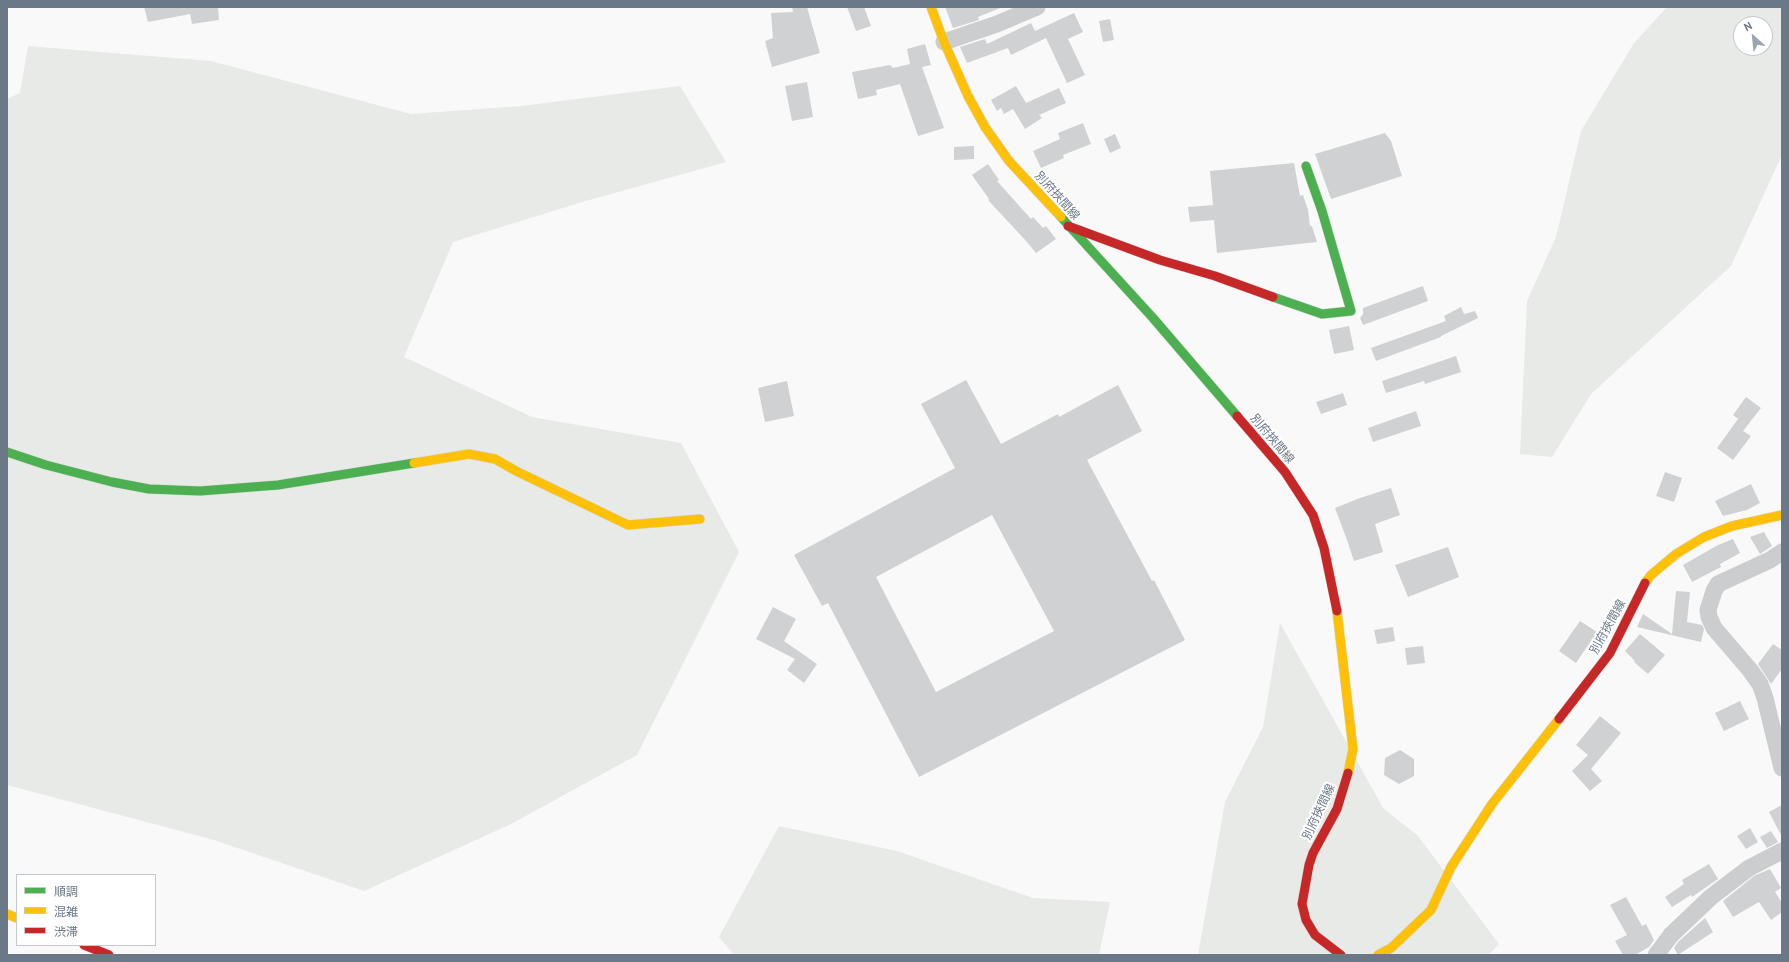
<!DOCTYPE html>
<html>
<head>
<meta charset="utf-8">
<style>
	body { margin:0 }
	#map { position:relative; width:1789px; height:962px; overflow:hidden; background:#f9f9f9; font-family:"PT Sans","Noto Sans JP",sans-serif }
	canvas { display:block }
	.frame { position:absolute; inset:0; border:8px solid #6a7887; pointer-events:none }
	.legend { position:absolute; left:16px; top:874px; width:140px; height:72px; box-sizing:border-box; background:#fff; border:1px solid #c3c9cf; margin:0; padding:5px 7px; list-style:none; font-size:12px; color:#6a7887 }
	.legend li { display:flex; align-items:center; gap:8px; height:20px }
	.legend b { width:20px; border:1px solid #c3c9cf }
	.north { position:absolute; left:1733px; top:16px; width:40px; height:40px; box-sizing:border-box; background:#fff; border:1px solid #c3c9cf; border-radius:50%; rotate:333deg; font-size:11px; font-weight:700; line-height:16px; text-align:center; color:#6a7887 }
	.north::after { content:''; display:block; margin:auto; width:14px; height:18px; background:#9ca5af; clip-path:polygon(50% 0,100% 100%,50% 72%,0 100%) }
</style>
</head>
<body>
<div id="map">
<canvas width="1789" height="962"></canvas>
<div class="frame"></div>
<ul class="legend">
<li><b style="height:5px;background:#4caf50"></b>順調</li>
<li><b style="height:5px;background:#ffc107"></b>混雑</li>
<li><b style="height:5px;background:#c62828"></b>渋滞</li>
</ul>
<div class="north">N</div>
</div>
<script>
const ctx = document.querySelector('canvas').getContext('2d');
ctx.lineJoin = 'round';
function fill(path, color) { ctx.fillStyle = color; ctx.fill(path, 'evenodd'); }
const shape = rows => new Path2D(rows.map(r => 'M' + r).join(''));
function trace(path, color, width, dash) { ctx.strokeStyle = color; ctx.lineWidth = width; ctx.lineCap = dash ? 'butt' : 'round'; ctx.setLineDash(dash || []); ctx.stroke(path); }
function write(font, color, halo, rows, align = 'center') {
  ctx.font = font + ' "PT Sans","Noto Sans JP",sans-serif'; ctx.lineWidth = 4; ctx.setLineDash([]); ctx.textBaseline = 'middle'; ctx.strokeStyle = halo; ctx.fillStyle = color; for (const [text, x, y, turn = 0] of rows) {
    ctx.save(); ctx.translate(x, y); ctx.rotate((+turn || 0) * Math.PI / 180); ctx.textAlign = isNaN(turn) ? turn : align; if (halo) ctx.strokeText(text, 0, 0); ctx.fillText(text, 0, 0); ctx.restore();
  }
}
fill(shape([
	[1667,7,1782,7,1782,155,1731,266,1591,394,1552,457,1520,454,1527,301,1556,237,1581,131,1634,43],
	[1741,24,1765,24,1765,48,1741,48],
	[28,46,211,61,411,114,521,106,680,86,726,162,582,202,453,242,404,357,532,417,681,443,739,552,637,755,511,824,364,891,214,840,7,785,7,99,20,93],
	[1280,623,1383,808,1418,836,1499,944,1488,955,1198,955,1225,802,1263,727],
	[779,826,897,851,1033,898,1110,902,1099,955,734,955,719,937]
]), '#e7eae6');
fill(shape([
	[144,7,218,7,219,20,192,24,190,14,148,22],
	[792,7,807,7,820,53,772,67,765,41,773,38,771,13,793,12],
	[847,7,864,7,871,26,856,31],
	[945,7,1000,7,1000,8,978,17,979,20,953,28],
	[1074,13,1083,32,1068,39,1085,75,1067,83,1046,38,1011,55,1008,48,967,63,960,47,985,39,987,44,1031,23,1035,31],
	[1110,19,1114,40,1103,42,1099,21],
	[925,44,931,65,922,67,944,128,918,136,900,84,876,90,877,95,858,99,852,72,890,65,893,68,910,64,907,49],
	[807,82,813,117,792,121,785,86],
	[1016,86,1026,103,1059,88,1066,103,1039,115,1042,118,1025,129,1013,109,1004,114,1001,108,997,111,991,100],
	[1083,123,1091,144,1063,155,1064,158,1041,168,1033,151,1060,139,1058,133],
	[1385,133,1391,141,1402,176,1331,199,1315,154],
	[1115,134,1121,148,1110,153,1104,139],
	[974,146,974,159,954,160,954,147],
	[1294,163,1300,196,1303,195,1308,210,1310,226,1312,226,1317,242,1217,253,1214,220,1190,222,1188,207,1213,205,1210,171],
	[988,164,999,180,997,181,1031,219,1033,217,1043,228,1046,226,1056,239,1036,253,1027,242,988,200,989,199,972,175],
	[1423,286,1428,301,1363,325,1360,318,1363,314,1363,308],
	[1461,307,1464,314,1475,311,1478,318,1441,336,1441,337,1376,361,1371,348,1446,321,1444,316],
	[1349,326,1354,350,1334,354,1329,330],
	[1456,356,1461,372,1425,384,1424,381,1386,393,1382,381],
	[966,380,1001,444,1058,414,1059,417,1118,385,1142,431,1087,460,1152,581,1154,580,1185,640,919,777,828,603,822,606,794,555,955,468,921,404],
	[992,515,1054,631,936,692,876,577],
	[787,381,794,416,765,422,758,388],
	[1343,393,1347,405,1321,414,1316,402],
	[1746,397,1761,408,1743,431,1751,436,1733,460,1717,448,1738,419,1733,415],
	[1416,411,1421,426,1373,442,1368,428],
	[1665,472,1682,478,1674,502,1656,496],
	[1751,484,1760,503,1747,510,1723,516,1715,501],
	[1391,488,1400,515,1375,524,1383,552,1354,561,1347,540,1335,508,1360,498],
	[1764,532,1772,546,1760,554,1750,537],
	[1733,539,1740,553,1720,564,1721,567,1692,582,1683,565,1718,545],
	[1448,547,1459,577,1408,597,1395,565],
	[1676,591,1690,592,1687,622,1702,625,1704,629,1701,642,1637,627,1643,614,1672,634],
	[773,607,796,619,784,641,817,664,804,683,787,670,795,659,756,639],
	[1580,621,1597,632,1576,663,1559,651],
	[1393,627,1395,641,1377,644,1374,630],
	[1640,634,1665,655,1648,674,1634,662,1635,661,1625,651],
	[1773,644,1782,650,1782,669,1771,684,1758,664],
	[1423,646,1425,663,1407,665,1405,648],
	[1740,701,1749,719,1724,731,1715,713],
	[1600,716,1621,733,1591,769,1602,781,1590,791,1572,771,1588,755,1576,745],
	[1400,750,1414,759,1414,776,1399,784,1384,775,1385,758],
	[1782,805,1782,837,1769,812],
	[1750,828,1758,842,1746,849,1737,836],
	[1771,831,1778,842,1767,848,1760,837],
	[1709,864,1718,879,1692,897,1691,895,1672,907,1665,897,1684,884,1682,880],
	[1770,869,1781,888,1775,892,1782,903,1782,912,1771,920,1759,902,1733,917,1723,901,1754,876],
	[1626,897,1642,926,1646,924,1654,940,1649,947,1635,955,1623,955,1615,941,1627,935,1610,905],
	[1705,918,1713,932,1678,955,1674,948,1678,942]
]), '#cfd1d2');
const fast = shape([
	[1061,217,1153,318,1237,416],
	[1273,297,1322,314,1351,311,1322,211,1306,166],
	[7,452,46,465,112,482,149,489,200,491,278,485,414,463]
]);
const slow = shape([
	[931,7,944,42,968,96,985,127,1009,161,1061,217],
	[414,463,469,454,495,459,516,471,628,525,700,519],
	[1645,583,1651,575,1676,554,1704,537,1732,526,1782,515],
	[1337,611,1353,749,1348,773],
	[7,914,17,918],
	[1378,955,1391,948,1431,910,1451,867,1492,804,1559,719]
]);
const jam = shape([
	[1068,226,1160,260,1215,276,1273,297],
	[1237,416,1285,472,1313,515,1324,548,1337,611],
	[1559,719,1610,653,1645,583],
	[84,945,109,955],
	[1341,955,1315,935,1306,920,1302,904,1309,865,1313,853,1337,809,1348,773]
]);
trace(fast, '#d5d6d7', 10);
trace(slow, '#d5d6d7', 10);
trace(jam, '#d5d6d7', 10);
trace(shape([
	[944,42,997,24,1037,7],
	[1782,552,1770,560,1718,584,1714,591,1708,610,1709,617,1714,628,1750,670,1760,684,1765,698,1782,768],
	[1656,955,1671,935,1711,897,1749,868,1782,851]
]), '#cccdce', 17);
trace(fast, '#4caf50', 9);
trace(slow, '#ffc107', 9);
trace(jam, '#c62828', 9);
write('12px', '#6a7887', '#fff', [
	["別府挾間線",1057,196,48],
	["別府挾間線",1272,439,50],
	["別府挾間線",1608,627,-61],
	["別府挾間線",1319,812,-65]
]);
</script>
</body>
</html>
